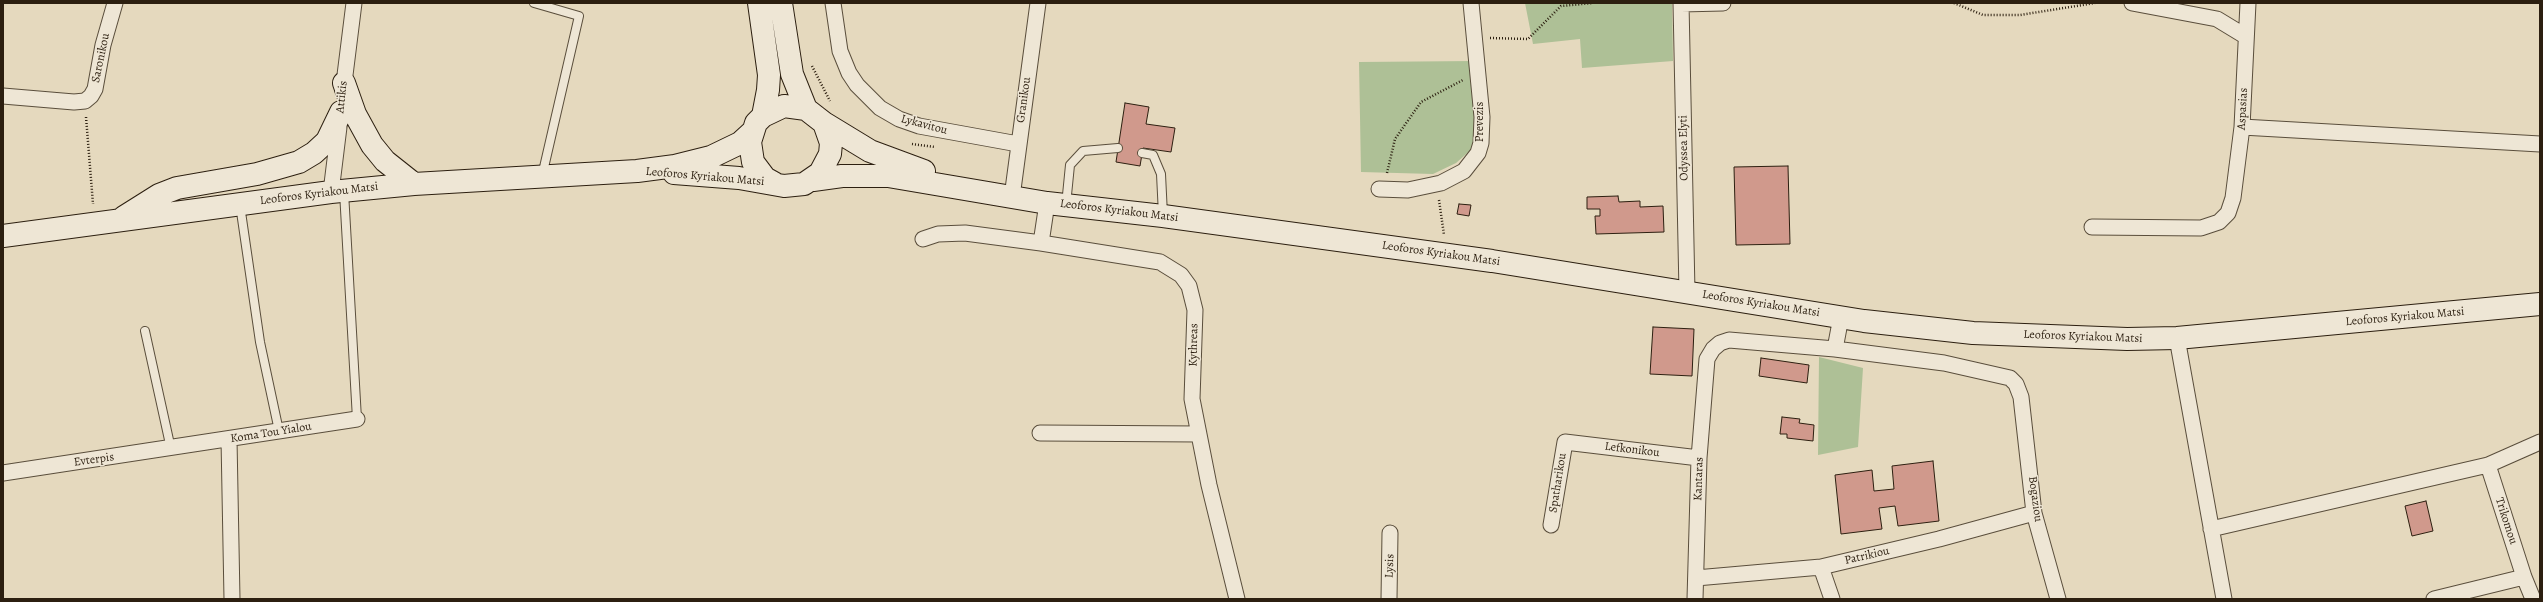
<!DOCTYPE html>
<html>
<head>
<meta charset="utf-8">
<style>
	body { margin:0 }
	#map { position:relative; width:2543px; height:602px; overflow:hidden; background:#e5d9be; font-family:Alegreya,serif }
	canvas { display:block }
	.frame { position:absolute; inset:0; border:4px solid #2c1f10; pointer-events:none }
</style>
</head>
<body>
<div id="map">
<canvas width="2543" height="602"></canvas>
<div class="frame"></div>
</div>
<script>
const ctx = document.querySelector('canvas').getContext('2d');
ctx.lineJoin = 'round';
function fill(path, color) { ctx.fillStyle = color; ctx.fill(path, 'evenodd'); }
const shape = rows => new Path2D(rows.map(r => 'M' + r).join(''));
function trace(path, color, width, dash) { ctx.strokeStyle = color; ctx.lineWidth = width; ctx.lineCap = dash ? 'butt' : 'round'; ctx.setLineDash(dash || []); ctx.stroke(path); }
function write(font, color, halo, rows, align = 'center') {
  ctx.font = font + ' Alegreya,serif'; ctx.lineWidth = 3; ctx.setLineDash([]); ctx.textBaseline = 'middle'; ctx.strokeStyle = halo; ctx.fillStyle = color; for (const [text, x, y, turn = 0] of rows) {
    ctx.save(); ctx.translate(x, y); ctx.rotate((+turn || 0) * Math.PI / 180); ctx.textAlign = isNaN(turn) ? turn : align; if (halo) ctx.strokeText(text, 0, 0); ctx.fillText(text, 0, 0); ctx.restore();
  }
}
fill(shape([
	[1525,3,1672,3,1673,61,1582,68,1580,39,1533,44],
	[1476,61,1473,148,1456,163,1433,174,1361,172,1359,62],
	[1819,357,1863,368,1858,447,1818,455]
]), '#aec096');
const building = shape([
	[1125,103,1149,107,1146,124,1175,128,1171,152,1143,148,1140,166,1116,162,1125,103],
	[1788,166,1790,244,1736,245,1734,167,1788,166],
	[1618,196,1619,202,1640,201,1640,207,1663,206,1664,232,1596,234,1595,216,1600,216,1600,209,1587,209,1587,197,1618,196],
	[1459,204,1471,205,1469,216,1457,214,1459,204],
	[1653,327,1694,329,1692,376,1650,374,1653,327],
	[1761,358,1809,365,1807,383,1759,376,1761,358],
	[1782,417,1800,419,1799,423,1814,425,1813,441,1787,438,1787,434,1780,434,1782,417],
	[1933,461,1939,521,1898,526,1895,506,1879,508,1882,529,1841,534,1835,475,1872,470,1874,491,1894,489,1892,466,1933,461],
	[2426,501,2433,531,2412,536,2405,506,2426,501]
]);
fill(building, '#d0998c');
trace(building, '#2c1f10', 1);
const service = shape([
	[534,3,579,16,542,176],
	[1142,153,1153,155,1161,174,1163,215],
	[344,192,357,419],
	[240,205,260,342,279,431],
	[1066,205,1070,165,1083,151,1118,148],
	[145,331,171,449]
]);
const minor = shape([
	[833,3,840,51,849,73,857,85,880,108,899,119,919,126,1018,144],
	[1681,3,1687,292],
	[2132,3,2217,19,2245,36],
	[1681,4,1723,3],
	[343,91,354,3],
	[3,96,74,102,85,101,91,96,95,89,103,45,115,3],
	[2242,127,2540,144],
	[1379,189,1408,190,1441,183,1464,171,1478,153,1481,143,1482,117,1471,3],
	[331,192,339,127],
	[1012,197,1038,3],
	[1047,203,1041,243,1160,262,1181,275,1189,286,1195,310,1192,399,1209,485,1237,599],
	[2092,227,2201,228,2219,222,2228,213,2233,198,2242,127,2248,3],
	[923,239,938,234,965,233,1041,243],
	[2177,338,2224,599],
	[1835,349,1841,317],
	[1040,433,1199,434],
	[229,439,232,599],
	[2488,465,2524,577,2533,599],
	[3,473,357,419],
	[1551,525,1565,442,1699,458],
	[2211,529,2488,465,2540,442],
	[1821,567,1832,599],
	[1696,578,1821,567,1939,539,2034,513],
	[1389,599,1390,533],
	[1695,599,1699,458,1707,359,1713,349,1720,343,1729,340,1835,349,1944,363,2010,378,2016,384,2021,397,2034,513,2058,599],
	[2434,599,2524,577]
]);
const secondary = shape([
	[759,3,769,75,768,90,763,116],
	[781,3,792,74,806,109],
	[344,83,355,114,372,145,385,161,414,184],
	[674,173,739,178,784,186,804,184,820,173,830,154,831,143,824,123],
	[813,180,842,176,888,176,1047,203,1163,216,1492,261,1864,321,1973,333,2127,339,2177,338,2540,304],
	[774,183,765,178,753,162,750,142,756,123,763,116,784,106,806,109,824,123,870,151,924,171],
	[124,217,159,195,177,188,257,174,299,162,314,153,327,141,341,112],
	[3,236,331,192,414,184,637,171,675,166,711,157,740,143,752,132]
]);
trace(service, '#5a4e3c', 10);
trace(minor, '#5a4e3c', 17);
trace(secondary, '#2c1f10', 24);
trace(shape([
	[1954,3,1983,15,2020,15,2095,3],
	[1490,38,1528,39,1561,6,1593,3],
	[812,66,830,101],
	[86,117,93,204],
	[912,144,935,147],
	[1387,173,1395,139,1421,102,1463,80],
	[1439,200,1444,235]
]), '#2c1f10', 2.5, [1, 2]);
trace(service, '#eee6d5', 8);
trace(minor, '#eee6d5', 15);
trace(secondary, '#eee6d5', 22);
write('12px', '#2c1f10', '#eee6d5', [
	["Saronikou",101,58,-78],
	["Attikis",342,97,-84],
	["Granikou",1024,100,-82],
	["Aspasias",2243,109,-87],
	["Prevezis",1480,122,-90],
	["Lykavitou",924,125,15],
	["Odyssea Elyti",1684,148,-91],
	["Leoforos Kyriakou Matsi",705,177,5],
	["Leoforos Kyriakou Matsi",319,194,-7],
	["Leoforos Kyriakou Matsi",1119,211,7],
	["Leoforos Kyriakou Matsi",1441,254,8],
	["Leoforos Kyriakou Matsi",1761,304,9],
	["Leoforos Kyriakou Matsi",2405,317,-5],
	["Leoforos Kyriakou Matsi",2083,337,2],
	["Kythreas",1194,345,-89],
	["Koma Tou Yialou",271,433,-9],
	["Lefkonikou",1632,450,7],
	["Evterpis",94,460,-8],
	["Kantaras",1699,479,-88],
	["Spatharikou",1558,483,-81],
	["Bogaziou",2035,499,82],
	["Trikomou",2506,521,72],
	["Patrikiou",1867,556,-13],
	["Lysis",1390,566,-88]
]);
</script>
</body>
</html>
